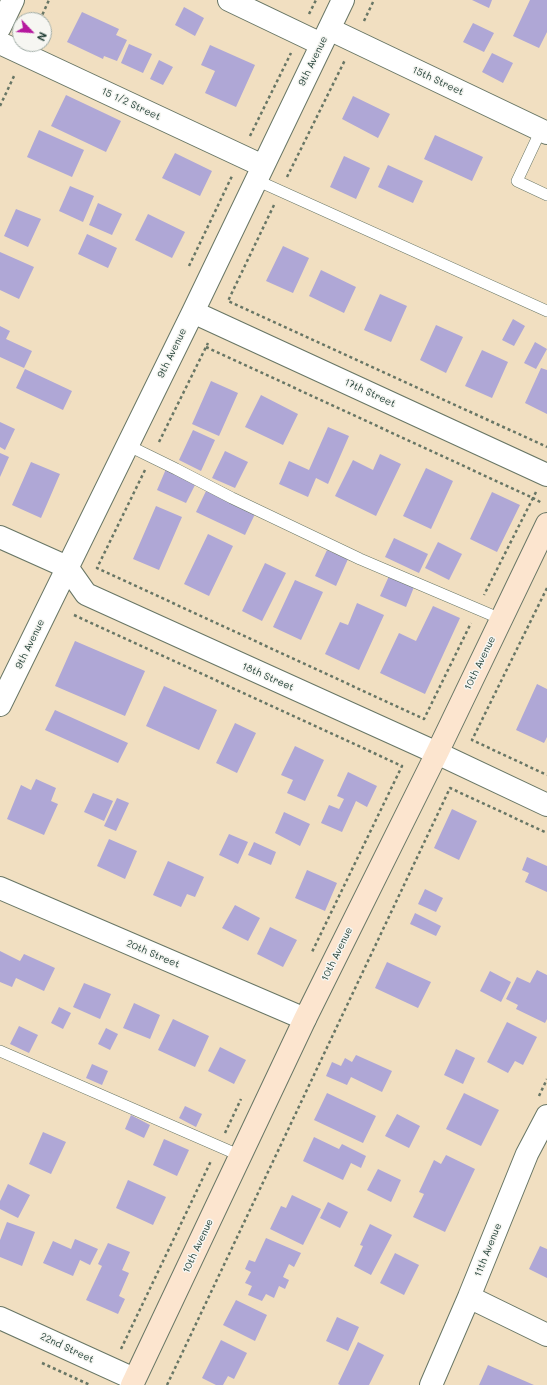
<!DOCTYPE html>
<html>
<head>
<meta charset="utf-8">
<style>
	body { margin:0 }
	#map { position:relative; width:547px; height:1385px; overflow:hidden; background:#f1dfc1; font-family:Mali,sans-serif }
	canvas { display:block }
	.north { position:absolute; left:12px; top:12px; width:40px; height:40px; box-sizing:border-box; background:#f6f6f2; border:1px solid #a0aca6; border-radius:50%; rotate:115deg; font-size:11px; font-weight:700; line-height:16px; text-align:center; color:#1f3d34 }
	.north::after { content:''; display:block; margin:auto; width:14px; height:18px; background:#b5179e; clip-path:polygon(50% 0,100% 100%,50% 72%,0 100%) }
</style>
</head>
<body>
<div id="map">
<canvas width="547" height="1385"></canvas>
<div class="north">N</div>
</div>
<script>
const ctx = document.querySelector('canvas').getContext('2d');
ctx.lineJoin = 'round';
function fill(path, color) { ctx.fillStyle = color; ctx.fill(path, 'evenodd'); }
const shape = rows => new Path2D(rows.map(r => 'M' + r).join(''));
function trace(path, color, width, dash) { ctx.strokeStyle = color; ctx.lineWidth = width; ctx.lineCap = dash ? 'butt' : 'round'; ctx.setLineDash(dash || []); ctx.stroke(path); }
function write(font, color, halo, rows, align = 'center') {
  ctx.font = font + ' Mali,sans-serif'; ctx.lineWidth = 3; ctx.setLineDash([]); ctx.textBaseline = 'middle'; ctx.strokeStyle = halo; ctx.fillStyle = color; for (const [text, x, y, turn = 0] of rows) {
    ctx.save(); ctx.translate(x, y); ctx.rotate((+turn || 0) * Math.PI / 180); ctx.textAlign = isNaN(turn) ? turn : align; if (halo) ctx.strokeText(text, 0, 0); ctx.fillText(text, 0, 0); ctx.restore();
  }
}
fill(shape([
	[472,0,492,0,489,8],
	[530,0,547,0,547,32,539,48,513,36],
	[184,7,204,18,195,36,175,25],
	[82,12,119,29,116,35,127,40,117,61,104,56,103,59,67,42],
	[473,23,494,33,484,52,463,42],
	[129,44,152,54,143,73,121,63],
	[210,45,255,65,236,107,205,93,215,71,201,65],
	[492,53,513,63,503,83,482,72],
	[159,60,173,67,163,85,150,79],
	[66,95,121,121,106,152,51,126],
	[353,96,390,114,378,138,342,119],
	[39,130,84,150,72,177,27,157],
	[435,135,483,157,472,181,424,159],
	[175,153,212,171,200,196,162,178],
	[344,156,370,168,356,199,330,187],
	[388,165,423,181,413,203,378,187],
	[70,186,94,196,83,222,59,211],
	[98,203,122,214,112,235,89,225],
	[16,209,41,219,28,247,4,236],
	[148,214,185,232,172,258,135,240],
	[87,234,117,248,108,268,78,254],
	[283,246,309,258,293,293,266,281],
	[0,252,34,267,19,299,0,290],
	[321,270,356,287,344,313,309,296],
	[380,294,407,306,391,342,364,330],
	[513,319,525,326,514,346,502,340],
	[436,325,463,337,446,373,420,360],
	[0,326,10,331,6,339,32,351,24,368,0,357],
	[535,342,547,349,536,369,524,363],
	[482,350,508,362,492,398,465,386],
	[541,368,547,370,547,414,525,403],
	[25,369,72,391,63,410,16,388],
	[211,381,238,393,219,436,192,424],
	[261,395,298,414,283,445,245,427],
	[0,422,15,429,5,450,0,447],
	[328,427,349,436,328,484,316,478,308,497,279,484,289,461,309,470],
	[193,430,215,440,201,471,179,460],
	[225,451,248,462,235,488,212,478],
	[0,453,9,457,0,477],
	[380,454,401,464,376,516,335,496,353,460,373,470],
	[31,462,60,474,41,518,12,505],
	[426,468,453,481,431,529,403,516],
	[166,469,196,483,186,503,157,490],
	[206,491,255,514,245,535,196,512],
	[492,492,520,505,497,552,470,539],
	[156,506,182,517,159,570,133,559],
	[208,534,233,546,209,596,184,584],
	[394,538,428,554,419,573,385,557],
	[438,542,462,554,449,580,425,568],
	[327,550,348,559,336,586,315,576],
	[265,563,286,573,262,621,242,611],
	[389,576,414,587,406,607,380,596],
	[295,580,323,592,301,640,273,627],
	[357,603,384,615,359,670,325,654,340,622,348,625],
	[433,606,460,618,425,694,380,673,399,633,416,641],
	[75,641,145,671,125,716,55,686],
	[537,684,547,689,547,737,544,743,516,730],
	[164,686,217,710,199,750,146,726],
	[55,710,128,743,118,763,45,730],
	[235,723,256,733,237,773,216,763],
	[295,746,324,760,305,801,287,793,293,780,281,775],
	[348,772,377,786,367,807,356,801,342,832,321,823,329,805,339,809,344,799,337,796],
	[36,779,56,788,51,801,58,804,44,835,7,819,21,785,31,790],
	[93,793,113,801,104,821,84,812],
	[117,798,129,803,116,831,104,826],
	[452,809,477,821,459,860,434,848],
	[284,812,310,824,300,846,275,833],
	[229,834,248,842,238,864,219,855],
	[109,839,137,851,125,879,97,866],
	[254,842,276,852,271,865,248,855],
	[527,857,547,866,547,892,525,882,529,873,522,870],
	[168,861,204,877,195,897,187,894,181,907,153,895],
	[307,870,337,883,325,911,295,898],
	[425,889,443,898,436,912,418,904],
	[235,905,260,918,248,941,222,928],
	[415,913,441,926,436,936,410,924],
	[270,927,297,940,283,967,257,954],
	[0,951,20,961,24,954,55,968,44,991,16,978,12,987,0,982],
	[387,962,431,982,418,1008,375,988],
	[537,970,547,975,547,1019,545,1023,516,1009,518,1005,506,999,517,977,530,983],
	[490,971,511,982,501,1002,480,991],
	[84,983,111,994,100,1019,73,1007],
	[134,1003,160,1015,150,1039,123,1028],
	[59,1007,71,1013,63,1029,51,1023],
	[173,1019,209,1036,195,1067,158,1050],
	[507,1022,537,1037,523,1065,515,1061,508,1073,487,1062],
	[19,1026,38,1035,29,1053,10,1044],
	[106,1028,118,1034,110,1050,98,1044],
	[220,1047,246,1060,234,1084,208,1071],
	[456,1049,475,1058,463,1084,444,1075],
	[356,1055,392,1071,382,1092,351,1077,347,1085,326,1076,332,1062,341,1066,345,1058,352,1062],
	[92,1064,108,1071,102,1085,86,1078],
	[327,1093,376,1116,363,1143,314,1120],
	[464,1093,499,1110,481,1146,446,1129],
	[185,1106,202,1114,196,1127,179,1118],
	[397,1114,420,1126,409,1148,385,1136],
	[131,1115,150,1125,144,1138,125,1129],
	[43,1132,66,1142,51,1174,29,1164],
	[314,1137,339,1149,342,1144,366,1156,361,1168,351,1163,343,1180,303,1161],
	[164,1139,189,1150,177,1176,153,1165],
	[446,1155,475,1169,445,1232,413,1217,424,1194,419,1192,434,1160,441,1164],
	[378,1169,401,1180,391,1202,367,1190],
	[128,1180,166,1197,153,1225,116,1208],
	[8,1184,30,1195,18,1218,0,1209,0,1201],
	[292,1195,321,1209,303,1245,270,1229,281,1206,286,1208],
	[328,1202,348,1212,340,1228,320,1218],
	[7,1222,35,1232,22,1266,0,1257,0,1240],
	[370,1224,392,1235,371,1275,354,1266,363,1246,360,1245],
	[266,1238,301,1253,294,1267,289,1264,283,1277,289,1280,285,1289,279,1286,274,1298,266,1294,262,1301,248,1295,252,1286,245,1283,251,1272,245,1269,249,1260,255,1262],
	[75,1239,98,1249,90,1265,80,1260,73,1276,43,1263,53,1241,71,1249],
	[108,1243,130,1252,122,1270,129,1273,119,1296,125,1299,118,1314,86,1300,102,1266,98,1264],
	[540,1246,547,1249,547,1278,529,1269],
	[395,1253,419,1265,404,1295,380,1283],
	[236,1300,267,1315,255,1341,223,1325],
	[337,1317,359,1327,348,1351,326,1341],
	[221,1340,247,1353,234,1379,228,1376,223,1385,216,1385,202,1378],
	[358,1342,384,1355,369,1385,340,1385,338,1384],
	[488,1365,534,1385,479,1385]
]), '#afa7d6');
const lane = shape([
	[541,130,517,181,547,195],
	[256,180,547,311],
	[127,445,176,469,232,498,360,559,501,619],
	[0,1051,241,1156]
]);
const street = shape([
	[229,0,321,44],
	[0,27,13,0],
	[329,29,547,133],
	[0,43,263,166],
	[193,312,547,475],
	[0,537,67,567,86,594,437,753,547,805],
	[0,705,193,312,343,0],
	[0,888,305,1019],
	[469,1297,547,1335],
	[0,1318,134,1379],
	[431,1385,469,1297,527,1154,547,1116]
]);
const secondary = shape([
	[132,1385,305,1019,437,753,547,524]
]);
trace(lane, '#687665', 12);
trace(street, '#687665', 24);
trace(secondary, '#687665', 24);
trace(shape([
	[309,14,316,0],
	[40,20,49,0],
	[364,21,374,0],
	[0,106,15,74],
	[250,136,291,53],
	[287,177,345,60],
	[274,205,228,301,547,447],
	[189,266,232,176],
	[206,347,533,498,484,595],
	[159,442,208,343],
	[145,470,97,568,424,719,471,623],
	[536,492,533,498,542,503],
	[547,588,472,740,547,775],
	[74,615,402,766,312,952],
	[539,1096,547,1079],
	[225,1133,241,1099],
	[121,1349,211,1161],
	[42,1363,90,1385],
	[167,1385,450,788,547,833]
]), '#687665', 2.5, [3, 3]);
trace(lane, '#fff', 11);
trace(street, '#fff', 22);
trace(secondary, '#fce5cf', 22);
write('10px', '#1f3d34', '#f6f6f2', [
	["9th Avenue",313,61,-64],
	["15th Street",438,81,25],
	["15 1/2 Street",131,104,25],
	["9th Avenue",172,353,-64],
	["17th Street",370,393,25],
	["9th Avenue",30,644,-64],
	["10th Avenue",480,663,-64],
	["18th Street",268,677,24],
	["20th Street",153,954,23],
	["10th Avenue",337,954,-64],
	["10th Avenue",198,1246,-65],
	["11th Avenue",488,1250,-68],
	["22nd Street",67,1348,25]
]);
</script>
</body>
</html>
